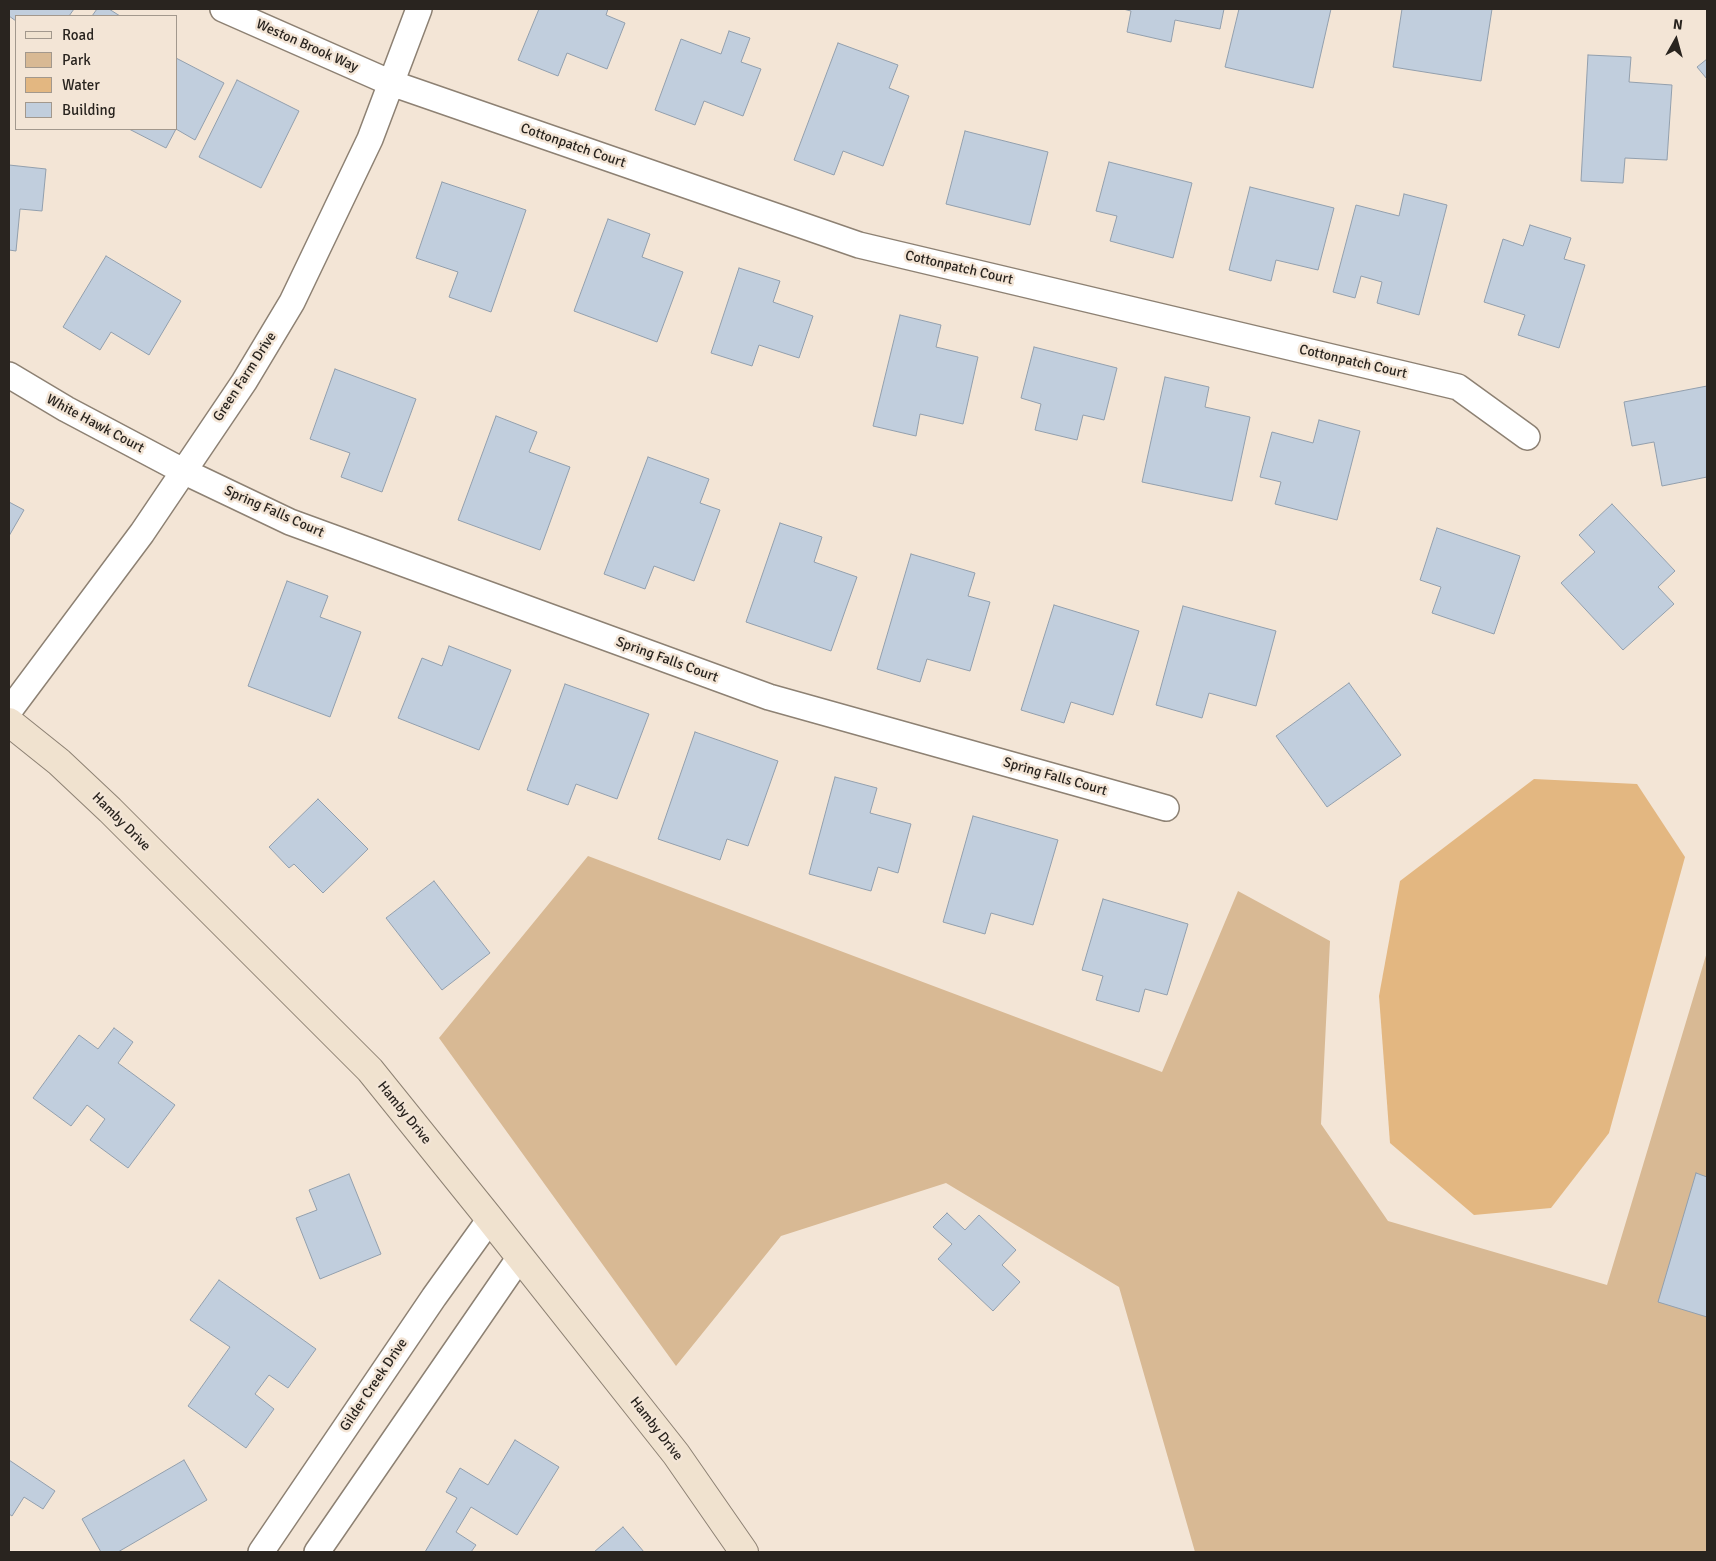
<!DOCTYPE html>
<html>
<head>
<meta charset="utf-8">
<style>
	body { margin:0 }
	#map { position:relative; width:1716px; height:1561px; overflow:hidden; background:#f3e5d6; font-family:Signika,sans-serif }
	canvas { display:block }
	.frame { position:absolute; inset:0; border:10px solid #29241f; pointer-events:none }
	.legend { position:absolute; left:15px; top:15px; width:162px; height:115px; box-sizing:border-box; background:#f3e5d6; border:1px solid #a2988d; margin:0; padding:6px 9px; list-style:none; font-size:15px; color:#29241f }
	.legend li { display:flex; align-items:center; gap:10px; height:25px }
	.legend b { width:25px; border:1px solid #a2988d }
	.north { position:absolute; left:1651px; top:15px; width:50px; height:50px; -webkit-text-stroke:4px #f3e5d6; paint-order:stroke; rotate:7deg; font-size:14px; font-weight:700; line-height:20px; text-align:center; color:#29241f }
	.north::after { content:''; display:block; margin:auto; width:18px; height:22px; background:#29241f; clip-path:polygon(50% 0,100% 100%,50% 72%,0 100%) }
</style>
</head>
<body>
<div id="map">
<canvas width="1716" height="1561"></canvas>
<div class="frame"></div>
<ul class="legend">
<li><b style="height:6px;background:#f0e2cf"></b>Road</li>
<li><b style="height:14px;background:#d8b994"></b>Park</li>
<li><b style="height:14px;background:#e3b781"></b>Water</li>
<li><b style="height:14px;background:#c1cedd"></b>Building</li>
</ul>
<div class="north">N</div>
</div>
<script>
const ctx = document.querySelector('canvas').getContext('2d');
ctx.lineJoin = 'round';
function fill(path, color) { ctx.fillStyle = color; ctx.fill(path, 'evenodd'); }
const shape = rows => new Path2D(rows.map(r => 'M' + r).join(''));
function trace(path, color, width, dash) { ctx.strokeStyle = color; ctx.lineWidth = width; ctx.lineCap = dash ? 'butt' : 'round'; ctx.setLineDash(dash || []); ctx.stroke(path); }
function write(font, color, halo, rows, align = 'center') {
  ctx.font = font + ' Signika,sans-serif'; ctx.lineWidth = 5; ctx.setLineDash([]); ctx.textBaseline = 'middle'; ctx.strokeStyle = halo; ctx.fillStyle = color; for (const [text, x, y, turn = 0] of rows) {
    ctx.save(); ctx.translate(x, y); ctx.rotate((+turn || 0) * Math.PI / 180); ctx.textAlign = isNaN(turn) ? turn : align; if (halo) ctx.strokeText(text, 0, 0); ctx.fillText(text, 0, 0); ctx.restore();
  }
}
fill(shape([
	[588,856,1162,1072,1238,891,1330,941,1321,1124,1388,1221,1607,1285,1707,952,1707,1552,1195,1552,1119,1287,946,1183,781,1236,676,1366,439,1038]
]), '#d8b994');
fill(shape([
	[1534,779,1637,784,1685,857,1609,1133,1551,1208,1474,1215,1390,1143,1379,996,1400,881]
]), '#e3b781');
const building = shape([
	[9,9,74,9,69,16,16,16,16,21,9,16,9,9],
	[97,9,109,9,120,16,92,16,97,9],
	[539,9,608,9,606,15,625,23,607,69,567,53,558,76,518,60,539,9],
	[1123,9,1224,9,1220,29,1175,20,1171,42,1127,32,1131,11,1123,9],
	[1239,9,1331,9,1313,88,1225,67,1239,9],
	[1402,9,1492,9,1481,81,1393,67,1402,9],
	[729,31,750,38,741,62,761,69,743,116,704,101,695,125,655,110,681,39,721,54,729,31],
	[838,43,898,65,889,88,909,96,883,166,843,151,834,175,794,160,838,43],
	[1588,55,1631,57,1629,82,1672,85,1667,160,1625,158,1623,183,1581,181,1588,55],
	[176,58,224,83,195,140,176,129,166,148,129,129,176,129,176,58],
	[1707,59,1707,79,1697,67,1707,59],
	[237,80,299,111,261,188,199,157,237,80],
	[965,131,1048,152,1030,225,946,204,965,131],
	[1109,162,1192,183,1173,258,1110,241,1117,216,1096,211,1109,162],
	[9,165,46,169,42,211,20,209,16,251,9,250,9,165],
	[442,182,526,210,491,312,449,297,458,272,416,258,442,182],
	[1250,187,1334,208,1318,270,1276,260,1271,281,1229,270,1250,187],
	[1404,194,1447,205,1419,315,1377,303,1382,282,1361,276,1355,298,1333,292,1356,205,1399,216,1404,194],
	[608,219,650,234,642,257,683,272,657,342,574,311,608,219],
	[1530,225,1571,238,1564,259,1585,265,1559,348,1518,335,1525,315,1484,302,1503,239,1523,246,1530,225],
	[106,256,181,301,149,355,111,332,100,350,63,327,106,256],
	[739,268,780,281,773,302,813,316,799,358,759,345,752,366,711,353,739,268],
	[900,315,941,325,936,347,978,357,963,424,920,414,916,436,873,426,900,315],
	[1034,347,1117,368,1104,420,1083,415,1077,440,1035,430,1041,404,1021,398,1034,347],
	[335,369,416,399,382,492,341,477,350,453,310,439,335,369],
	[1165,377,1209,387,1205,407,1250,417,1232,501,1142,482,1165,377],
	[1707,386,1707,477,1662,486,1654,442,1632,446,1624,402,1707,386],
	[496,416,537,432,529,452,570,467,540,550,458,520,496,416],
	[1319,420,1360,431,1337,520,1275,504,1281,482,1260,477,1272,432,1313,443,1319,420],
	[648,457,709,479,700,503,720,510,694,581,654,566,645,589,604,574,648,457],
	[9,502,24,510,9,536,9,502],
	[1612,504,1675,571,1658,587,1674,604,1623,650,1561,583,1595,552,1579,535,1612,504],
	[780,523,822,537,814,562,857,577,831,651,746,622,780,523],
	[1437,528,1520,556,1494,634,1432,613,1441,587,1420,580,1437,528],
	[911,554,975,573,968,596,990,602,970,671,927,659,920,682,877,669,911,554],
	[287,581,328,596,320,617,361,632,330,717,248,686,287,581],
	[1054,605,1139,631,1113,715,1071,702,1064,723,1021,710,1054,605],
	[1183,606,1276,631,1256,706,1209,693,1202,718,1156,705,1183,606],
	[449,646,511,670,479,750,398,718,422,658,442,666,449,646],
	[1349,683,1401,755,1327,807,1276,736,1349,683],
	[565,684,649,714,617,799,576,784,568,805,527,790,565,684],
	[695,732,778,761,748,846,727,839,720,860,658,839,695,732],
	[835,777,877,788,870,813,911,824,898,873,878,867,871,891,809,874,835,777],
	[318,799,368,849,323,893,294,864,289,868,269,847,318,799],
	[973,816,1058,840,1033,925,991,913,985,934,943,922,973,816],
	[434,881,490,953,442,990,386,918,434,881],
	[1103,899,1188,924,1167,995,1145,989,1139,1012,1096,1000,1103,976,1082,970,1103,899],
	[114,1028,133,1042,118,1063,175,1105,128,1168,90,1140,105,1119,87,1105,71,1126,33,1098,79,1035,98,1049,114,1028],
	[1696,1173,1707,1177,1707,1317,1658,1302,1696,1173],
	[349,1174,381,1254,320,1279,296,1218,317,1210,309,1190,349,1174],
	[947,1213,965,1230,979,1215,1016,1250,1002,1265,1020,1282,993,1311,938,1259,952,1244,933,1227,947,1213],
	[219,1280,316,1349,288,1388,269,1375,255,1394,274,1409,246,1448,188,1406,230,1347,190,1320,219,1280],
	[515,1440,559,1467,517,1535,471,1507,456,1532,476,1545,471,1552,425,1552,457,1498,446,1492,460,1468,488,1485,515,1440],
	[9,1460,55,1491,43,1509,24,1497,12,1516,9,1514,9,1460],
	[184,1460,207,1500,118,1552,101,1552,82,1519,184,1460],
	[623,1527,644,1552,594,1552,623,1527]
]);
fill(building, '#c1cedd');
trace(building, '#929fad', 1);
const street = shape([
	[223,9,391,83,859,245,1458,387,1527,437],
	[9,375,66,409,183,471,290,522,769,697,1166,808],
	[9,711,142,533,244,382,292,302,370,139,419,9],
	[261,1552,434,1297,490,1219],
	[317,1552,520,1257]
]);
const secondary = shape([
	[9,722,59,762,110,810,370,1070,490,1219,676,1454,744,1552]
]);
trace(street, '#8d8173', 28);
trace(secondary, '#8d8173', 30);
trace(street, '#fff', 25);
trace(secondary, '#f0e2cf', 28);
write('14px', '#29241f', '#f3e5d6', [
	["Weston Brook Way",307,46,24],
	["Cottonpatch Court",573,146,19],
	["Cottonpatch Court",959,268,13],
	["Cottonpatch Court",1353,362,13],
	["Green Farm Drive",245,377,-57],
	["White Hawk Court",95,424,28],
	["Spring Falls Court",274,512,24],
	["Spring Falls Court",667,660,20],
	["Spring Falls Court",1055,777,16],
	["Hamby Drive",121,822,45],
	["Hamby Drive",404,1113,51],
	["Gilder Creek Drive",374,1385,-56],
	["Hamby Drive",656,1429,52]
]);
</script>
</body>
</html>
